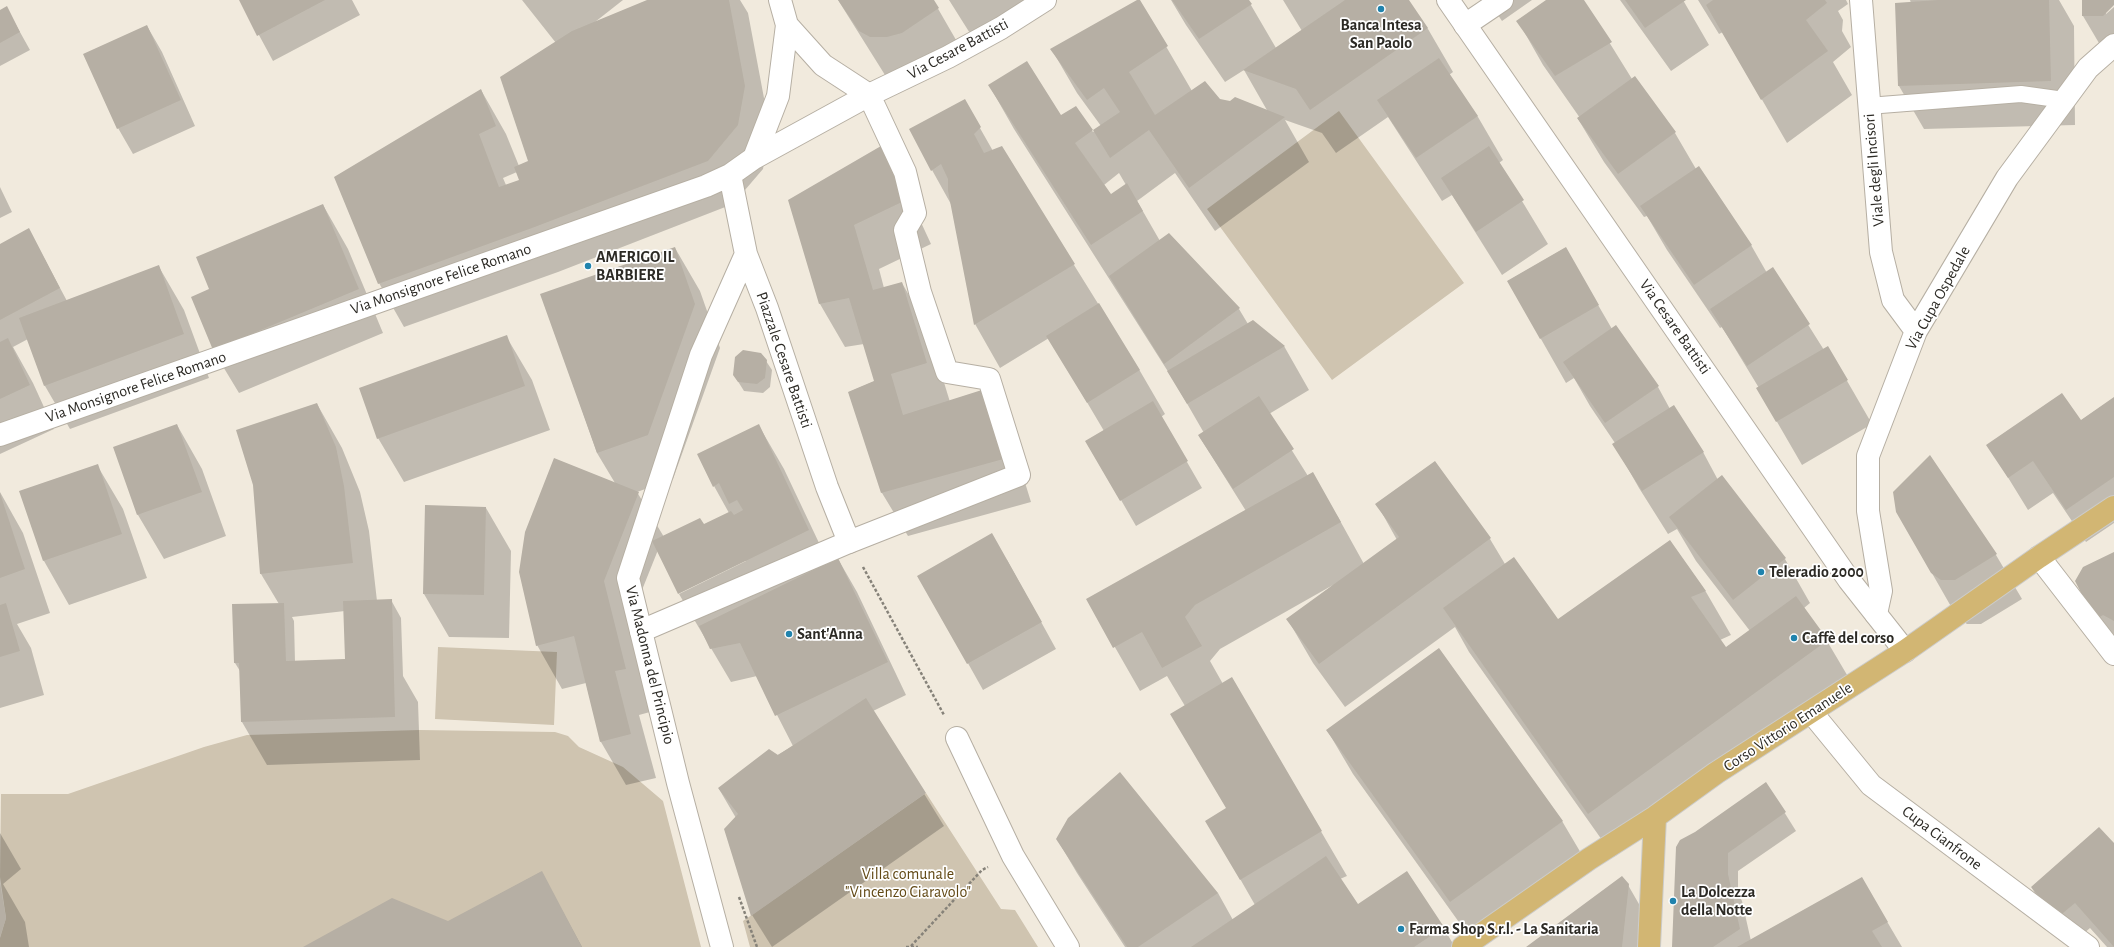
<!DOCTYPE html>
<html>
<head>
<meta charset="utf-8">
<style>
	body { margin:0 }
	canvas { display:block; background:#f1eadd }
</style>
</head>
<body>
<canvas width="2114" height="947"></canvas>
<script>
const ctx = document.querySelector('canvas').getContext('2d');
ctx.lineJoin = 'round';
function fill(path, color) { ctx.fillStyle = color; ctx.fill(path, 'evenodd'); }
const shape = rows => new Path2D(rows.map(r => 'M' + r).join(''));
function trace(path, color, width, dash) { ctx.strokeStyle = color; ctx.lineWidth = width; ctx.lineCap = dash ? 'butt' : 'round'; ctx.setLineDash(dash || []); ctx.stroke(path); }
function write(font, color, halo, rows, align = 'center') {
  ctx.font = font + ' "Alegreya Sans",sans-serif'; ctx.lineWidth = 3.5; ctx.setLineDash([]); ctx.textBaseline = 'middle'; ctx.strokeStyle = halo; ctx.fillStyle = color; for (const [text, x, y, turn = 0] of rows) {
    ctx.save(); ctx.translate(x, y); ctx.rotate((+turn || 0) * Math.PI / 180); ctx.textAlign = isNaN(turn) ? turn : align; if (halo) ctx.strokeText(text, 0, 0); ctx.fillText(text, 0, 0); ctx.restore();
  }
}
fill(shape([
	[1339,111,1464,283,1332,380,1207,209],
	[438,647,557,652,554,725,435,719],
	[419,730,555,732,568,736,579,747,623,767,663,801,701,947,0,947,0,938,6,918,0,877,1,794,68,794,204,747,247,735],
	[926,793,1001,909,1015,910,1038,947,750,947,743,921]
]), '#cfc4b0');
fill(shape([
	[240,0,352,0,360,15,273,61],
	[522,0,623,0,595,22,650,0,740,0,748,13,770,130,763,169,733,204,558,272,404,327,379,283,481,90,506,134,519,166,530,162,556,43],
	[517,172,520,181,506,185,503,178],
	[838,0,933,0,963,52,896,80,885,75],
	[949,0,1051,0,978,46],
	[1139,0,1192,91,1220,100,1268,112,1244,70,1225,82,1186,25,1171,0,1248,0,1276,48,1302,31,1283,0,1408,0,1428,29,1453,72,1449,75,1478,117,1503,160,1499,163,1548,244,1502,275,1452,195,1442,201,1388,117,1336,153,1322,133,1285,120,1309,162,1215,231,1175,173,1137,201,1160,241,1239,309,1248,324,1284,346,1309,390,1269,414,1308,476,1338,517,1364,564,1397,540,1377,504,1435,462,1490,539,1505,564,1558,620,1670,541,1706,592,1731,635,1720,640,1726,648,1750,631,1696,561,1677,529,1668,534,1639,488,1614,444,1615,443,1590,406,1574,378,1566,383,1508,281,1565,248,1612,329,1616,327,1658,387,1670,409,1703,452,1718,480,1722,477,1785,559,1810,603,1804,608,1827,641,1853,685,1614,857,1469,652,1455,627,1345,707,1313,663,1288,620,1333,585,1220,649,1210,661,1223,684,1232,679,1347,876,1340,879,1357,905,1443,927,1455,947,1125,947,1077,873,1057,839,1218,893,1233,920,1255,905,1207,821,1227,809,1185,706,1167,676,1140,691,1088,600,1246,511,1199,436,1204,433,1174,381,1014,129,989,85,1061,116,1076,107,1093,132,1101,126,1077,93,1052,50],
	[1119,173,1126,185,1111,195,1104,185],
	[1488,0,1532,0,1502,21],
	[1548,0,1583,0,1632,79,1675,133,1696,169,1751,245,1767,273,1773,269,1824,350,1828,348,1872,424,1802,465,1758,389,1759,388,1722,327,1720,328,1667,250,1647,216,1644,217,1604,162,1578,119,1580,118,1543,65,1518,21],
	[1620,0,1683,0,1709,45,1671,71],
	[1698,0,1846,0,1848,4,1838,11,1843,20,1842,31,1851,47,1833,62,1852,95,1787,143,1723,32,1719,34],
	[1910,0,2059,0,2074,26,2075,125,1924,129,1899,86,1911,3],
	[2083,0,2114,0,2114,4,2106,11,2106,14,2114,7,2114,60,2109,60,2083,16],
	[6,7,30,50,0,66,0,11],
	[147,26,162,52,195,126,133,154,118,128],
	[964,100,993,151,1074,265,1140,371,1165,414,1161,417,1202,488,1136,526,1087,441,1104,431,1049,338,1000,368,975,324,952,206,932,170],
	[0,187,12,212,0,218],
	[906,190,931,244,879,269,884,288,902,283,927,327,950,402,1010,434,1031,502,908,536,882,493,849,392,875,381,864,344,845,347,820,304,789,200],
	[323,205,348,249,383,333,239,393,213,350,210,289],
	[29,230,67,301,159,267,184,310,209,378,70,429,45,386,28,339,13,347,33,383,54,429,0,454,0,245],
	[675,248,700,291,720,348,673,479,637,492,664,537,703,525,729,513,714,486,759,426,784,469,829,564,838,559,857,592,906,695,873,711,944,826,772,947,752,915,736,818,719,789,793,746,757,676,731,682,679,594,746,561,745,560,658,550,628,625,650,712,639,715,656,778,626,785,601,742,586,683,562,689,537,645,615,483,597,453,542,295],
	[506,336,532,380,550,430,404,482,378,438],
	[766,361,772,370,770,387,763,393,744,391,734,375],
	[2114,398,2114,523,2086,542,2053,493,2028,510,1988,445,2080,421],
	[317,404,342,448,360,492,369,531,377,601,391,600,401,618,403,676,418,702,420,760,267,765,242,722,240,671,235,663,279,604,261,574,254,484],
	[345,611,346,660,295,662,294,621,292,617],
	[177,425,202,469,226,536,164,559,138,515,114,448],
	[1930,456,1996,555,2022,599,1981,624,1967,624,1957,617,1897,512],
	[97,465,123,509,147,578,69,605,44,561,21,492],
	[0,492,23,533,50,613,17,624,31,648,44,695,0,708],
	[486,508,511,551,509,638,449,637,424,594],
	[2114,553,2114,651,2095,619],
	[1007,560,1056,649,983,690,919,576],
	[1327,730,1562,821,1588,865,1476,946,1353,774],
	[1766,783,1796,831,1738,871,1738,893,1742,901,1751,941,1862,879,1902,947,1673,947,1695,833],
	[0,833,21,869,3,884,25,922,29,947,0,947],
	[2114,845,2114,947,2107,947,2090,928,2073,943,2047,914,2032,888],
	[541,872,582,947,305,947,448,922],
	[1628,885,1643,911,1640,947,1527,947]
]), '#0003');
fill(shape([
	[239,0,325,0,257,36],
	[647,0,729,0,745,86,738,125,708,161,532,228,378,284,334,177,481,89,496,126,479,134,499,187,519,180,514,167,528,161,500,77,572,31],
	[838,0,934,0,939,8,902,33,887,37,870,37,859,31],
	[1137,0,1140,0,1168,46,1129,72,1155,115,1205,81,1220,99,1230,101,1235,97,1285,117,1189,188,1149,130,1110,158,1093,130,1120,112,1104,88,1087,100,1050,49],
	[1172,0,1249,0,1252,4,1199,39],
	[1345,0,1409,0,1428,28,1310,110,1296,89,1243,70],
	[1546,0,1584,0,1612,42,1555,76,1516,21],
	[1625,0,1686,0,1645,28],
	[1713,0,1825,0,1827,3,1806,20,1828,51,1761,100,1706,5],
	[1938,0,2049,0,2051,81,1898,86,1895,3],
	[2082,0,2114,0,2114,5,2103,16,2082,16],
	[7,6,20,32,0,43,0,10],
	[147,25,181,100,117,129,83,54],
	[1439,58,1478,116,1416,158,1377,100],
	[1027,61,1061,115,1076,106,1093,130,1075,143,1111,194,1127,183,1143,211,1091,245,988,85],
	[1635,76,1676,132,1618,174,1577,118],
	[965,99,981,127,974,134,984,153,1002,146,1075,264,974,325,948,191,948,179,941,164,931,171,909,129],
	[881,146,906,200,854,225,873,290,902,282,927,363,891,374,903,415,985,389,1007,458,881,493,848,392,874,381,849,298,819,304,788,200],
	[1489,146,1524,200,1476,232,1441,178],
	[1699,166,1752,245,1694,285,1640,206],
	[323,204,359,289,213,350,191,297,209,289,196,257],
	[29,228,60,288,0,320,0,244],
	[1169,233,1240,308,1164,364,1109,276],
	[675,247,695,304,648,435,597,453,540,294],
	[1566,247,1599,305,1540,339,1507,281],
	[159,265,184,334,44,386,19,318],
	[1773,267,1810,324,1747,366,1710,309],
	[1099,303,1140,370,1087,403,1046,336],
	[1253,320,1285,346,1187,404,1167,371],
	[1616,325,1659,386,1605,423,1563,362],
	[507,335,525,386,377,439,359,388],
	[8,338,30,385,0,399,0,342],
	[1828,346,1848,380,1776,422,1756,388],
	[743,350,761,353,767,360,765,378,757,384,738,382,733,375,735,357],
	[2062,393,2081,420,2114,397,2114,477,2066,510,2033,461,2008,478,1986,445],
	[1259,396,1294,449,1233,489,1198,435],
	[1153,401,1188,461,1120,501,1085,441],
	[317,403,336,447,344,486,353,563,260,574,253,485,236,430],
	[1674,405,1704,452,1642,491,1612,444],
	[177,424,202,492,137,515,113,447],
	[759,424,809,530,678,594,652,541,700,518,704,524,731,511,734,515,743,510,737,500,729,504,719,483,713,487,697,454],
	[1930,455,1997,554,1955,580,1941,580,1931,573,1896,512,1893,492],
	[554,458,639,492,604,581,626,669,615,671,631,734,600,742,574,636,536,646,519,572,525,532],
	[1435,461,1491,538,1319,664,1286,619,1399,537,1375,504],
	[98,464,122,534,43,561,19,491],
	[1313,472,1341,522,1195,605,1185,617,1202,646,1162,668,1142,632,1113,648,1086,599],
	[1722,475,1786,558,1733,600,1669,517],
	[0,493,25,569,0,578],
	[425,505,486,507,484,595,423,594],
	[992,533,1042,622,967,664,917,576],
	[1670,540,1706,591,1691,597,1726,647,1796,596,1828,640,1588,814,1443,608,1514,557,1558,619],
	[2114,552,2114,621,2103,615,2095,620,2075,581,2083,567],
	[838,558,888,662,775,716,740,643,710,649,699,626],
	[392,599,395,717,241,722,239,663,234,663,232,604,284,603,286,661,345,659,343,601],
	[6,603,20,651,0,657,0,605],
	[1439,648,1563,821,1450,902,1326,730],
	[1232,677,1322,831,1240,880,1205,821,1226,808,1170,714],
	[866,698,926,793,751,916,724,829,738,814,718,788,769,749,778,755],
	[1120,772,1218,893,1138,947,1127,947,1056,839,1068,818],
	[1766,782,1786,812,1728,853,1728,874,1740,929,1713,947,1672,947,1676,847,1680,840,1695,832],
	[2099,827,2114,843,2114,947,2075,903,2057,918,2031,887],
	[1326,856,1358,904,1407,871,1444,927,1414,947,1191,947],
	[542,871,582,947,303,947,392,898,448,921],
	[1622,876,1629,884,1622,947,1526,947],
	[1862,877,1888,922,1872,931,1882,947,1737,947],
	[0,883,6,918,0,937]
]), '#b6afa4');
const service = shape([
	[1868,106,2021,94,2064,100]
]);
const pedestrian = shape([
	[641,631,849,542],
	[957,738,1013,856,1068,947]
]);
const minor = shape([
	[1861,0,1881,252,1893,300,1916,331],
	[787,25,823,65,869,95],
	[1465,25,1502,0],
	[754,158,778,96,787,25,780,0],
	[730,175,746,254,767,308,827,487,849,542,1019,475,989,379,947,372,920,292,905,230,915,213,905,172,869,95],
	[0,435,706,186,730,175,754,158,869,95,948,57,1001,28,1045,0],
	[2039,557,2114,654],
	[1876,614,1881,591,1868,511,1868,456,1916,331,2007,178,2088,68,2114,45],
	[1812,713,1871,785,2088,947],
	[722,947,678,783,628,578,701,355,746,254]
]);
const tertiary = shape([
	[1448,0,1849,580,1905,651]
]);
const primary = shape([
	[1463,947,1589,859,1655,817,1716,773,1905,651,2039,557,2114,507],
	[1649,947,1655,817]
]);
trace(service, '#b6afa3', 18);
trace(pedestrian, '#b6afa3', 24);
trace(minor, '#b6afa3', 24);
trace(tertiary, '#b6afa3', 24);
trace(primary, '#cccccb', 24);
trace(shape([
	[863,567,944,715],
	[739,897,757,947],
	[911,946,982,870,988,867],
	[906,947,918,947]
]), '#868279', 2.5, [3, 2]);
trace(service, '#fff', 16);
trace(pedestrian, '#fff', 22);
trace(minor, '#fff', 22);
trace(tertiary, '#fff', 22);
trace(primary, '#d2b673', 22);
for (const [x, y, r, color] of [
	[1381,9,4,"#2083ad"],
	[588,266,4,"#2083ad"],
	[1761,572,4,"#2083ad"],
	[789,634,4,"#2083ad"],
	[1794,638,4,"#2083ad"],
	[1673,901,4,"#2083ad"],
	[1401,929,4,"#2083ad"]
]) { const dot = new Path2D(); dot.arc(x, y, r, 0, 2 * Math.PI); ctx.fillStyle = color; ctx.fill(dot); trace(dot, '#fff', 1.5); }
write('bold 16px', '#2c2a25', '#fff', [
	["Banca Intesa",1381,25,"center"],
	["San Paolo",1381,43,"center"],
	["AMERIGO IL",596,257],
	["BARBIERE",596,275],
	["Teleradio 2000",1769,572],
	["Sant'Anna",797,634],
	["Caffè del corso",1802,638],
	["La Dolcezza",1681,892],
	["della Notte",1681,910],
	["Farma Shop S.r.l. - La Sanitaria",1409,929]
], 'left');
write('16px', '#2c2a25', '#fff', [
	["Via Cesare Battisti",958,49,-28],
	["Viale degli Incisori",1874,170,-95],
	["Via Monsignore Felice Romano",441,279,-19],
	["Via Cupa Ospedale",1938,298,-61],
	["Via Cesare Battisti",1675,327,55],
	["Piazzale Cesare Battisti",784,360,71],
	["Via Monsignore Felice Romano",136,387,-19],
	["Via Madonna del Principio",650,665,76],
	["Corso Vittorio Emanuele",1788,727,-33],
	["Cupa Cianfrone",1942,838,37]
]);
write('16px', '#624915', '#fff', [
	["Villa comunale",908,874],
	["\"Vincenzo Ciaravolo\"",908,892]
]);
</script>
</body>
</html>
